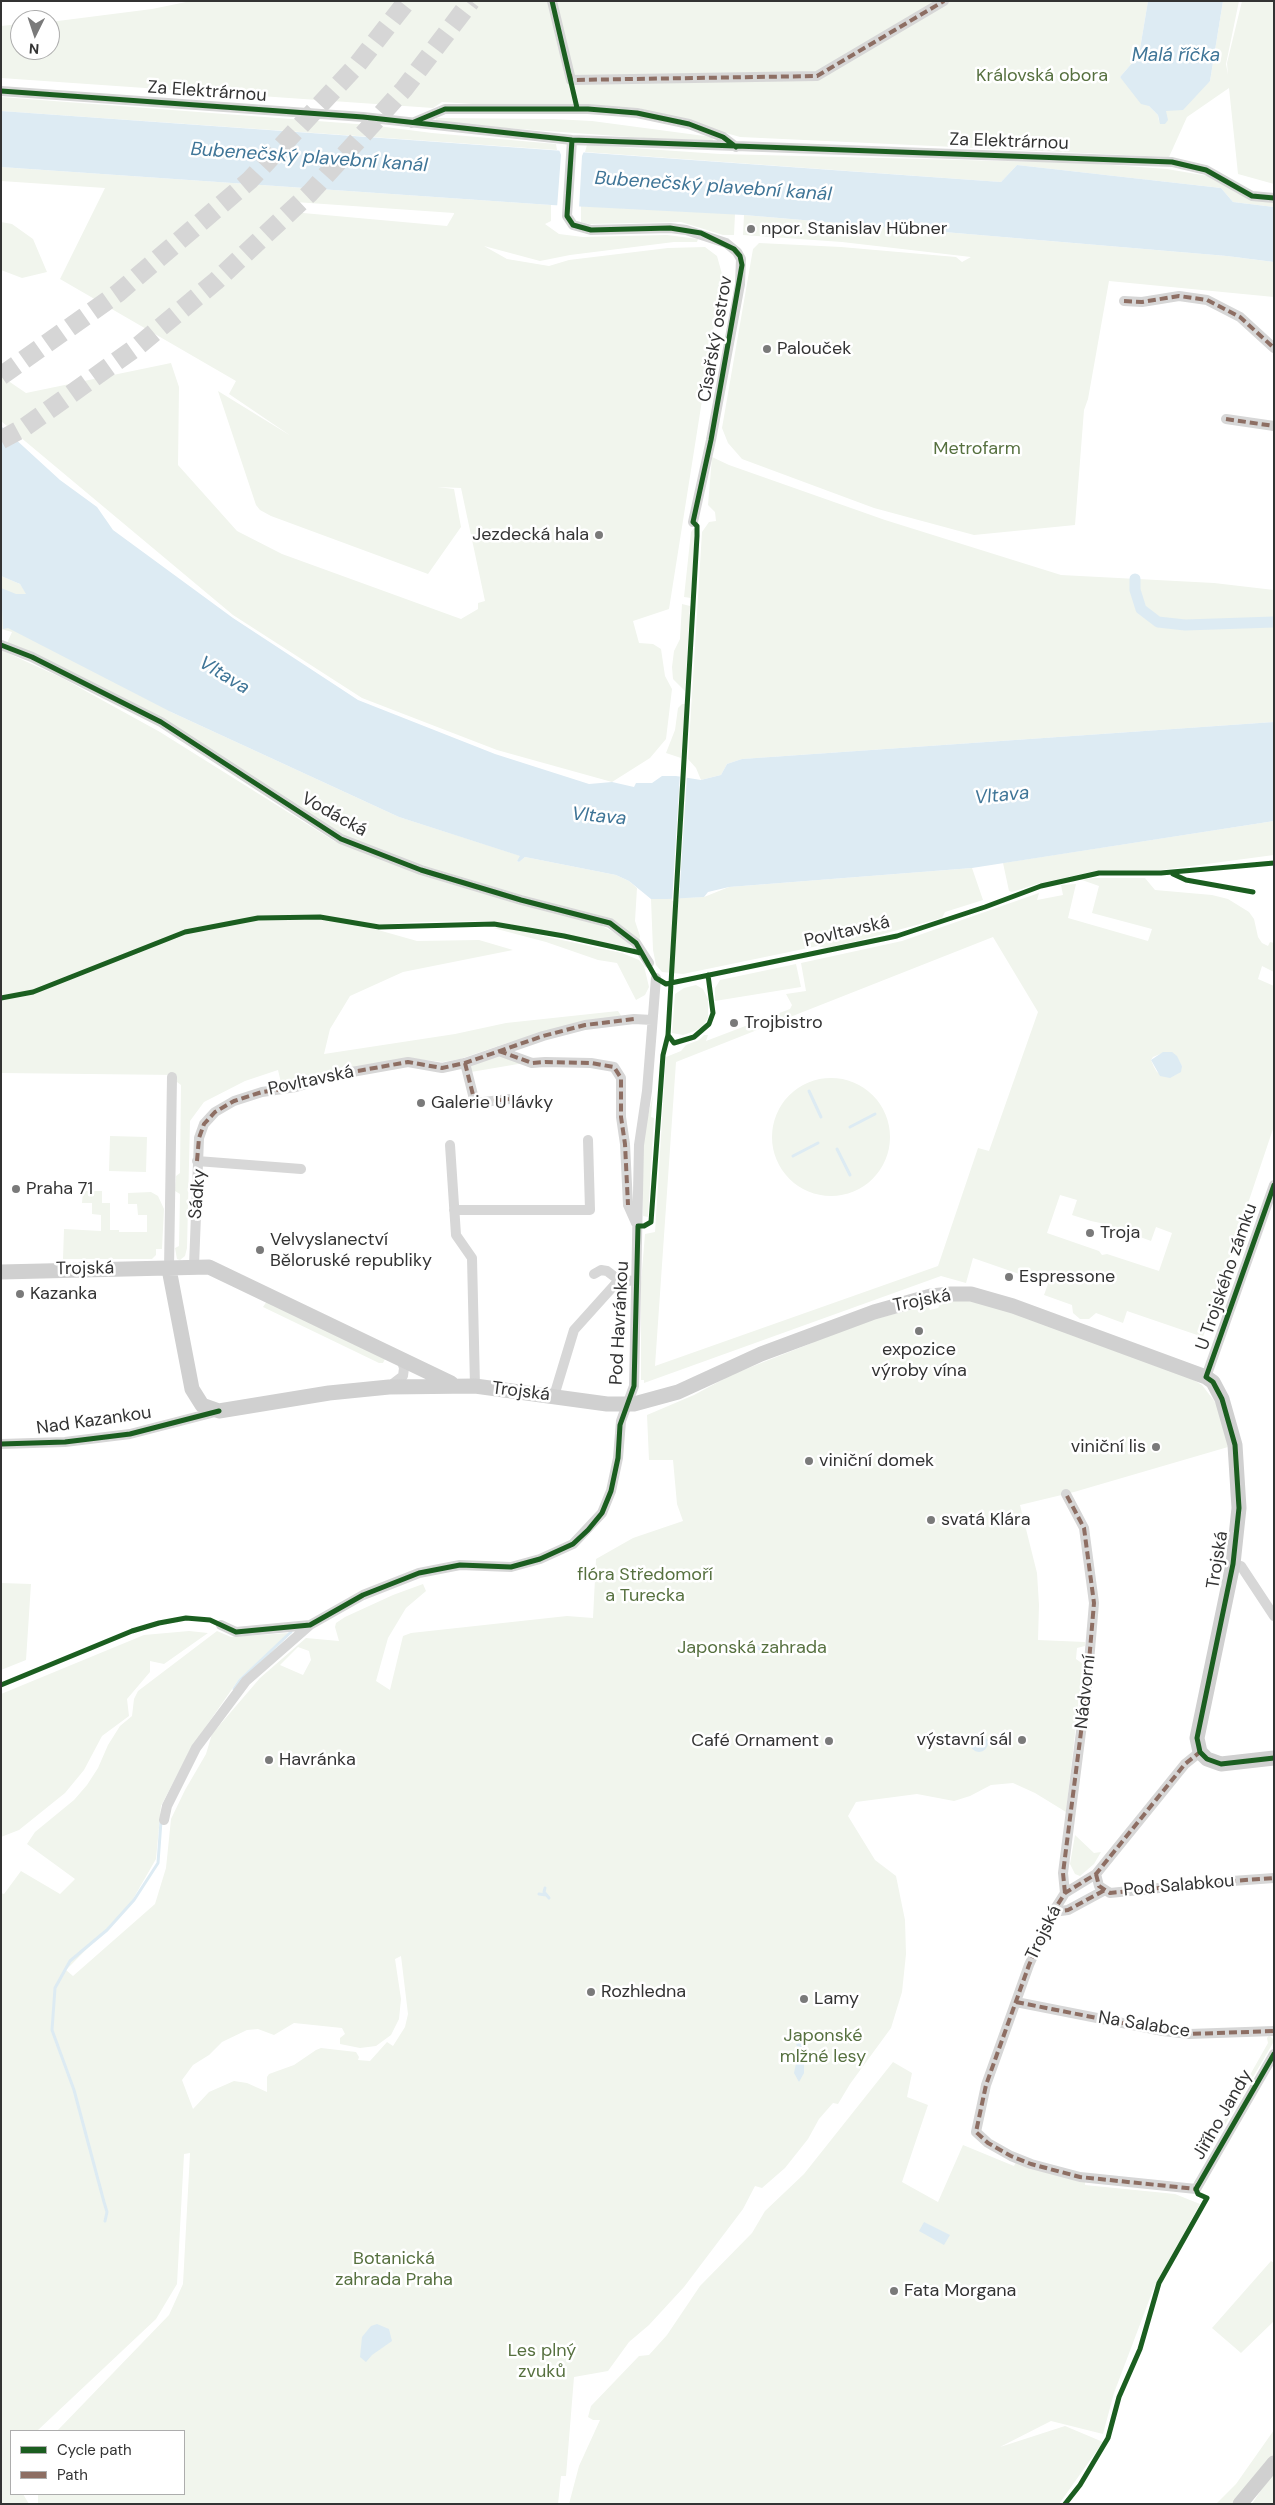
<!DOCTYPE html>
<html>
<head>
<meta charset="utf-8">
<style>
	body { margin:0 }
	#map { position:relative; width:1275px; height:2505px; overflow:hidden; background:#fff; font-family:"DM Sans",sans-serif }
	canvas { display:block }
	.frame { position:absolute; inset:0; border:2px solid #333; pointer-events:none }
	.legend { position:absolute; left:10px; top:2430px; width:175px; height:65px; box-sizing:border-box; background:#fff; border:1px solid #adadad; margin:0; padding:6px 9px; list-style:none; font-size:15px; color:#333 }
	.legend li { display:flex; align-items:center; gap:10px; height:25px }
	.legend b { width:25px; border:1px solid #adadad }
	.north { position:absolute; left:10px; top:10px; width:50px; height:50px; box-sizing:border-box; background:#fff; border:1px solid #adadad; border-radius:50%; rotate:184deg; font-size:14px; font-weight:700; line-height:20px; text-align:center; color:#333 }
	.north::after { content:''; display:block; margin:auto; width:18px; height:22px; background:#7a7a7a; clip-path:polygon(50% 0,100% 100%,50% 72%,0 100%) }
</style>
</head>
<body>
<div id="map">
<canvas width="1275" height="2505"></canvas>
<div class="frame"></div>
<ul class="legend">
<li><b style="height:6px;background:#1b5e20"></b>Cycle path</li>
<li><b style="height:6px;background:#8d6e63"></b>Path</li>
</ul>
<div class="north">N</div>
</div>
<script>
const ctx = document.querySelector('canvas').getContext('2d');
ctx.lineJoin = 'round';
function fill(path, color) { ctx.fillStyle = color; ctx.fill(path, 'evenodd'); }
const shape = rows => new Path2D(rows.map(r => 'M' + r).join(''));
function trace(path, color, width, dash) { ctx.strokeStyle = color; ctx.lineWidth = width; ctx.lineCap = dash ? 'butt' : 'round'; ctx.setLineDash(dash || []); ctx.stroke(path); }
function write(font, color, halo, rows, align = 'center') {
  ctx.font = font + ' "DM Sans",sans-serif'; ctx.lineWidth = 5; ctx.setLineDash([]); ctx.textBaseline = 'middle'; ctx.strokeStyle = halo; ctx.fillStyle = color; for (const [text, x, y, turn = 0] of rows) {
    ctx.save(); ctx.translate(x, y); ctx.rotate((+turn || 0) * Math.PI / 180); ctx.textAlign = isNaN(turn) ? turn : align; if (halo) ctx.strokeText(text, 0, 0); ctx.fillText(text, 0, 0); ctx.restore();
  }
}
fill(shape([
	[191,1,1148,1,1139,55,1120,77,1158,115,1159,121,1166,111,1210,81,1223,1,1239,1,1226,64,1228,75,1227,63,1242,1,1274,1,1274,184,1238,174,1229,88,1187,117,1169,157,740,137,638,108,504,106,442,102,433,108,1,78,1,26,20,24,20,50,50,50,50,22,152,9],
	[1,97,370,125,432,133,556,144,557,150,1,111],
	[436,118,553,119,592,121,712,137,714,143,436,123],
	[587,145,720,154,1083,163,1167,169,1208,176,1274,203,1274,207,1233,202,1221,188,1017,165,1001,182,585,152],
	[1,167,551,205,551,221,545,224,559,234,583,237,667,235,698,239,697,242,674,242,570,255,540,261,484,246,507,259,549,266,569,260,668,248,705,247,717,256,722,274,669,609,633,621,639,643,653,644,661,649,665,676,672,689,666,739,650,758,612,782,497,750,362,698,233,615,1,421,1,376,26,393,171,363,179,387,178,465,237,531,282,554,461,619,478,609,478,603,485,601,461,488,437,487,454,489,461,527,428,574,271,516,260,510,256,505,218,391,291,436,229,394,236,381,60,279,105,188,1,181],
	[295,202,454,213,454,214,447,226,303,213],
	[581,206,735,214,734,235,723,235,681,222,589,224,581,222],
	[744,215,1227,256,1274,262,1274,297,1109,281,1088,399,1084,410,1075,525,974,535,874,508,742,459,728,443,722,428,753,249,759,243,841,247,956,257,962,262,971,257,842,242,743,235],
	[1,222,12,224,33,239,47,272,22,278,1,270],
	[712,457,729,465,885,520,1061,575,1214,583,1274,590,1274,722,742,759,727,764,721,775,701,780,696,768,688,759,702,532,709,522,716,521,715,512,708,505],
	[694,528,695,530,691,598,684,597,691,532],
	[1,576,20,584,27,594,171,712,399,817,521,856,517,861,519,862,525,857,616,875,629,881,637,888,635,921,640,936,639,942,624,928,521,900,341,839,161,722,7,643,12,632,1,629],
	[682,604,690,606,685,691,673,679,672,667,674,651,680,639],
	[1,650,62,678,160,732,334,841,448,883,600,925,619,935,633,948,492,921,415,922,364,926,417,941,479,940,513,950,403,972,350,996,330,1029,324,1054,455,1034,506,1023,618,1011,622,1017,559,1029,507,1043,460,1059,443,1062,416,1059,282,1087,278,1070,245,1081,204,1102,190,1121,187,1248,185,1256,180,1260,177,1259,175,1248,179,1246,180,1194,175,1191,176,1176,180,1173,181,1085,177,1082,177,1075,1,1073],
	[682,704,685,704,681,758,666,753,675,730,678,708],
	[1274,821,1274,855,1161,870,1095,871,1037,884,1012,892,1009,891,1003,863],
	[972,868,983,900,945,912,942,918,861,940,826,948,818,946,683,974,662,972,656,965,653,950,651,899,704,897,729,887],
	[1093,878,1145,878,1155,890,1212,895,1228,899,1249,912,1254,919,1258,937,1262,943,1268,946,1270,942,1274,943,1274,972,1262,966,1258,979,1274,986,1274,1126,1203,1337,1127,1311,1123,1323,1096,1313,1089,1319,1080,1319,1073,1313,1072,1305,1044,1295,1048,1284,973,1258,966,1283,941,1276,644,1383,644,1380,641,1380,641,1283,645,1234,655,1232,666,1057,681,1051,686,1045,699,1040,704,1035,708,1035,706,1041,790,1009,792,1005,786,994,806,991,801,963,902,941,1039,893,1037,900,1063,895,1061,885,1076,884,1068,918,1148,941,1152,929,1092,913,1099,886,1082,880],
	[993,937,1038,1012,989,1151,978,1148,938,1266,655,1366,676,1062],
	[1165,1052,1176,1056,1182,1066,1175,1075,1169,1077,1157,1072,1154,1067,1151,1060,1153,1057],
	[1060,1195,1077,1200,1072,1215,1091,1221,1105,1224,1151,1241,1156,1227,1172,1233,1159,1271,1107,1254,1102,1255,1099,1251,1047,1233],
	[502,927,622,953,639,960,644,966,649,987,645,995,636,1000,617,963,598,960,546,942,493,928],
	[796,964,801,987,715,1001,715,988,720,980],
	[696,985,703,989,708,999,708,1018,703,1026,695,1031,683,1035,672,1033,675,994,684,988],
	[500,1055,524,1063,471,1072,469,1064],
	'772 1137a59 59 0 1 1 118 0a59 59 0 1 1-118 0Z',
	[653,1095,651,1117,654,1118,648,1217,643,1216,643,1136],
	[110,1136,147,1137,146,1172,109,1171],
	[83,1191,102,1191,102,1203,110,1203,110,1230,119,1230,119,1232,147,1232,147,1215,138,1215,137,1204,128,1204,128,1193,151,1192,158,1196,164,1209,162,1249,156,1249,156,1255,152,1259,63,1259,64,1229,101,1231,101,1215,92,1214,92,1203,82,1203],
	[967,1300,1009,1312,1189,1377,1202,1385,1218,1406,1228,1447,1074,1492,1020,1505,1037,1573,1039,1605,1038,1640,1085,1642,1085,1646,1077,1648,1076,1659,1083,1664,1066,1812,1035,1793,1013,1783,991,1785,970,1796,954,1801,917,1794,856,1802,848,1816,875,1860,896,1876,905,1920,906,1954,902,1992,891,2028,850,2084,838,2104,833,2103,819,2119,808,2139,785,2168,762,2188,755,2186,743,2209,684,2287,649,2325,629,2342,608,2371,574,2377,566,2476,561,2476,558,2504,38,2504,38,2494,184,2494,184,2431,57,2431,169,2315,183,2284,190,2153,184,2154,177,2284,156,2319,37,2431,11,2431,11,2494,23,2494,29,2504,1,2504,1,1893,4,1894,21,1871,60,1894,75,1879,27,1844,35,1832,74,1800,87,1785,98,1768,108,1745,120,1726,132,1716,134,1699,138,1691,217,1631,231,1637,289,1633,239,1679,191,1748,161,1806,156,1859,129,1906,66,1970,73,1976,155,1904,166,1868,171,1819,185,1790,206,1754,212,1734,260,1678,306,1638,339,1641,335,1627,336,1623,345,1617,393,1595,423,1584,426,1591,406,1608,388,1638,376,1681,390,1690,403,1636,411,1633,567,1616,593,1618,596,1559,633,1538,683,1521,677,1504,673,1460,649,1460,647,1415,694,1395,733,1374,812,1343,815,1339,860,1323,928,1305,930,1310,938,1308,941,1302],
	[298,1647,309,1651,311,1660,303,1675,280,1665],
	[401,1956,408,2014,405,2027,393,2046,387,2042,370,2061,358,2060,359,2057,356,2052,321,2048,316,2050,294,2065,269,2074,267,2077,267,2092,247,2083,234,2081,209,2092,193,2109,182,2080,193,2065,209,2055,222,2042,247,2030,258,2029,274,2035,294,2023,342,2028,345,2034,340,2038,340,2044,360,2048,376,2046,391,2035,399,2019,401,1999,395,1959],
	[267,1301,386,1357,383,1363,379,1363,263,1307],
	[1,1583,31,1584,26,1660,1,1670],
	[189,1631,208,1633,164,1664,150,1661,150,1672,127,1699,129,1716,102,1736,84,1770,65,1793,19,1830,1,1837,1,1694,144,1635],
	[1075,1835,1094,1853,1101,1852,1094,1864,1080,1876,1075,1874,1070,1864],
	[1269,2035,1273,2039,1273,2043,1219,2135,1216,2135,1268,2043,1267,2038],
	[893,2062,912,2073,907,2097,928,2105,902,2182,938,2202,963,2145,1014,2166,1016,2162,1085,2180,1085,2185,1175,2194,1200,2204,1153,2290,1114,2393,1103,2434,1051,2421,1000,2447,1065,2426,1103,2442,1059,2504,569,2504,579,2466,600,2420,593,2420,588,2417,591,2406,639,2356,649,2355,667,2335,700,2286,752,2233,765,2211,804,2174],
	[1271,2261,1274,2263,1274,2321,1241,2353,1212,2328],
	[1274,2430,1274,2455,1235,2504,1216,2504,1236,2484],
	[1274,2470,1274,2504,1252,2504]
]), '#f1f5ed');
fill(shape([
	[1148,1,1223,1,1210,81,1183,110,1166,111,1168,120,1165,124,1160,124,1158,115,1149,106,1141,104,1120,77,1139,55],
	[1,111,1001,182,1017,165,1221,188,1233,202,1274,207,1274,262,1227,256,744,215,551,205,1,167],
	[1,426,60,480,97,507,113,530,233,618,358,700,495,754,589,784,612,782,634,787,636,783,652,783,662,776,676,776,701,780,721,775,727,764,742,759,1274,722,1274,821,972,868,729,887,708,892,704,897,667,899,651,899,629,881,616,875,525,857,519,862,517,861,520,856,399,817,171,712,8,628,3,629,1,588,16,594,26,594,20,584,1,576],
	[1163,1052,1172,1052,1177,1056,1182,1066,1181,1072,1170,1078,1160,1076,1151,1060],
	'970 1743a9 9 0 1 1 18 0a9 9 0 1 1-18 0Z',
	[800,2037,804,2041,804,2073,799,2082,794,2073,798,2054,796,2042],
	[924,2222,950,2235,944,2245,919,2231],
	[377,2324,389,2329,392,2341,372,2355,366,2362,360,2357,362,2337,371,2326]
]), '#ddebf3');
fill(shape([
	[558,147,585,149,582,156,579,209,557,208,561,155],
	[680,774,687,775,679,900,672,901]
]), '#fff');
trace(shape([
	[809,1091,821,1117],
	[850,1127,875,1114],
	[837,1149,850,1175],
	[793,1156,818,1143],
	[744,1646,756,1646,766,1654,770,1654],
	[234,1689,240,1680,291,1632],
	[545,1888,544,1892,549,1898],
	[539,1894,546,1895],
	[105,2221,107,2212,104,2202,74,2090,52,2030,55,1988,70,1961,107,1930,134,1900,158,1863,161,1821]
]), '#ddebf3', 3);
trace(shape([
	[1135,579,1135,590,1141,609,1158,622,1185,625,1274,622]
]), '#ddebf3', 11);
trace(shape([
	[1,376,118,293,250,180,357,65,407,1],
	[1,440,25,427,138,346,216,281,310,193,404,89,471,1]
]), '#d6d6d6', 19, [19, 9]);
trace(shape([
	[552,1,571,80,817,76,944,1],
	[1,91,363,117,572,140,1172,162,1206,170,1252,196,1274,198],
	[412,123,445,109,588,109,637,113,689,124,723,137,736,147],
	[572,140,567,216,573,225,591,230,670,228,686,230,726,243,737,252,741,259,740,284,711,440,693,522],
	[1124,301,1142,302,1179,296,1207,300,1240,317,1274,348],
	[1226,419,1274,426],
	[1,645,32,657,161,722,341,839,421,870,521,900,610,923,636,943,649,963],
	[499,1051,532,1063,545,1062,591,1063,614,1067,621,1078,621,1117,625,1144,628,1205,636,1223],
	[465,1063,475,1103,509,1099],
	[450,1145,456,1235,472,1258,475,1386],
	[197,1161,301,1169],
	[454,1210,590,1210,588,1140],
	[194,1266,199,1138,204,1124,215,1112,234,1101,262,1092,296,1087,335,1075,408,1062,442,1068,465,1063,543,1036,585,1025,634,1019,652,1020],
	[169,1269,172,1077],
	[594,1274,601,1270,607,1271,619,1280],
	[1206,1377,1274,1185],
	[390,1386,403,1376,404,1368,401,1359],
	[554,1396,574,1330,619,1280,636,1281],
	[1,1444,65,1442,130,1434,219,1411],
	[1233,1564,1241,1566,1274,1616],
	[221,1625,236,1632,310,1625],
	[1200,1752,1185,1764,1096,1874,1065,1893,1053,1912,1029,1965,986,2085,976,2132,988,2143,1011,2156,1031,2164,1080,2177,1196,2189,1274,2054],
	[164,1820,167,1806,196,1748,246,1681,310,1625,363,1595,419,1573,460,1565,511,1567,540,1559,573,1544,602,1513,611,1491,618,1458,621,1421,634,1386,639,1145,647,1091,656,978],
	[1096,1874,1099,1886,1110,1893,1218,1882,1274,1878],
	[1065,1893,1063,1873,1087,1685,1094,1603,1084,1528,1066,1494],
	[1053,1912,1068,1910,1105,1890],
	[1016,2002,1163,2031,1189,2034,1274,2031]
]), '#d7d7d7', 10);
trace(shape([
	[169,1269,192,1389,202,1405,219,1411,329,1393,389,1387,475,1386,607,1404,634,1404,678,1392,761,1354,874,1312,931,1296,951,1294,971,1294,1013,1306,1206,1377,1213,1382,1222,1399,1235,1445,1239,1508,1233,1564,1197,1738,1200,1752,1207,1759,1221,1764,1274,1758],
	[1,1272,209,1267,451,1383],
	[1240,2504,1274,2463]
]), '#d0d0d0', 15);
trace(shape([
	[570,74,571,80,817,76,944,1],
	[1124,301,1142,302,1179,296,1207,300,1240,317,1274,348],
	[1226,419,1274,426],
	[499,1051,532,1063,545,1062,591,1063,614,1067,621,1078,621,1117,625,1144,628,1205],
	[465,1063,475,1103,509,1099],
	[197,1161,199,1138,204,1124,215,1112,234,1101,262,1092,296,1087,335,1075,408,1062,442,1068,465,1063,543,1036,585,1025,634,1019],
	[1096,1874,1099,1886,1110,1893,1218,1882,1274,1878],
	[1065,1893,1063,1873,1087,1685,1094,1603,1084,1528,1066,1494],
	[1053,1912,1068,1910,1105,1890],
	[1016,2002,1163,2031,1189,2034,1274,2031],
	[1198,2184,1196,2189,1080,2177,1031,2164,1011,2156,988,2143,976,2132,986,2085,1029,1965,1053,1912,1065,1893,1096,1874,1185,1764,1200,1752]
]), '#8d6e63', 4, [8, 4]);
trace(shape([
	[552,1,577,108],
	[1,91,363,117,572,140,1172,162,1206,170,1252,196,1274,198],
	[414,122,445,109,588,109,637,113,689,124,723,137,736,147],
	[1,645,32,657,161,722,341,839,421,870,521,900,610,923,636,943,656,978,666,984,897,936,985,907,1041,886,1099,873,1161,873,1274,863],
	[1173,874,1186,880,1253,892],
	[1,998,33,992,185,932,258,918,320,917,379,927,494,924,564,936,641,953],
	[668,1035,674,1043,694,1037,709,1024,713,1013,708,975],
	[1274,1185,1206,1377,1213,1382,1222,1399,1235,1445,1239,1508,1233,1564,1197,1738,1200,1752,1207,1759,1221,1764,1274,1758],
	[1,1444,65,1442,130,1434,219,1411],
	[1,1685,132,1631,159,1623,186,1618,210,1620,236,1632,310,1625,363,1595,419,1573,460,1565,511,1567,540,1559,573,1544,588,1530,602,1513,611,1491,618,1458,620,1425,634,1386,638,1226,644,1226,651,1222,663,1055,668,1035,697,536,697,526,693,522,711,440,742,265,740,256,734,249,701,233,670,228,591,230,573,225,567,216,572,140],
	[1065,2504,1080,2485,1108,2438,1119,2397,1140,2349,1159,2283,1207,2198,1198,2194,1196,2189,1274,2054]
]), '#1b5e20', 5);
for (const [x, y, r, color] of [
	[751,229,5,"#7a7a7a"],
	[767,349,5,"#7a7a7a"],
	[599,535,5,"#7a7a7a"],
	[734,1023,5,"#7a7a7a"],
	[421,1103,5,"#7a7a7a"],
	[16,1189,5,"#7a7a7a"],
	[1090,1233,5,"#7a7a7a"],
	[260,1250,5,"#7a7a7a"],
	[1009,1277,5,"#7a7a7a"],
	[20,1294,5,"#7a7a7a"],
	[919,1331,5,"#7a7a7a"],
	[1156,1447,5,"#7a7a7a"],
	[809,1461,5,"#7a7a7a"],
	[931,1520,5,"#7a7a7a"],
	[1022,1740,5,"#7a7a7a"],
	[829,1741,5,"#7a7a7a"],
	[269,1760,5,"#7a7a7a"],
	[591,1992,5,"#7a7a7a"],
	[804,1999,5,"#7a7a7a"],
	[894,2291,5,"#7a7a7a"]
]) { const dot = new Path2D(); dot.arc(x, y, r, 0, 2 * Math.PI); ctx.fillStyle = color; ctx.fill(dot); trace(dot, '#fff', 2); }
write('18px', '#56703f', '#fff', [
	["Královská obora",1042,76],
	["Metrofarm",977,449],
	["flóra Středomoří",645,1575],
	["a Turecka",645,1596],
	["Japonská zahrada",752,1648],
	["Japonské",823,2036],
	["mlžné lesy",823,2057],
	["Botanická",394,2259],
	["zahrada Praha",394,2280],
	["Les plný",542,2351],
	["zvuků",542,2372]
]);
write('18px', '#333', '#fff', [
	["Za Elektrárnou",207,92,4],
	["Za Elektrárnou",1009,142,2],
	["Císařský ostrov",716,339,-80],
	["Vodácká",334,815,29],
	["Povltavská",847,932,-13],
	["Povltavská",311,1081,-12],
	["Sádky",198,1194,-85],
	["Trojská",85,1269,-1],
	["U Trojského zámku",1227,1277,-71],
	["Trojská",922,1301,-11],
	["Pod Havránkou",620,1323,-87],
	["Trojská",521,1392,7],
	["Nad Kazankou",94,1421,-8],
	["Trojská",1218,1560,-81],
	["Nádvorní",1086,1692,-84],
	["Pod Salabkou",1179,1886,-5],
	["Trojská",1044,1933,-64],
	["Na Salabce",1144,2025,9],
	["Jiřího Jandy",1223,2115,-60]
]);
write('18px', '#333', '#fff', [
	["npor. Stanislav Hübner",761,229],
	["Palouček",777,349],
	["Jezdecká hala",589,535,"right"],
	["Trojbistro",744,1023],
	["Galerie U lávky",431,1103],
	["Praha 71",26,1189],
	["Troja",1100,1233],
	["Velvyslanectví",270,1240],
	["Běloruské republiky",270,1261],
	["Espressone",1019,1277],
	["Kazanka",30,1294],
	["expozice",919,1350,"center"],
	["výroby vína",919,1371,"center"],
	["viniční lis",1146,1447,"right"],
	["viniční domek",819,1461],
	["svatá Klára",941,1520],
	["výstavní sál",1012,1740,"right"],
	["Café Ornament",819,1741,"right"],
	["Havránka",279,1760],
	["Rozhledna",601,1992],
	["Lamy",814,1999],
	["Fata Morgana",904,2291]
], 'left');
write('italic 19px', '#3f7597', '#fff', [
	["Malá říčka",1176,56],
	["Bubenečský plavební kanál",309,158,4],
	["Bubenečský plavební kanál",713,187,4],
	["Vltava",224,676,31],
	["Vltava",1002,796,-6],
	["Vltava",599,817,5]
]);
</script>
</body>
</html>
